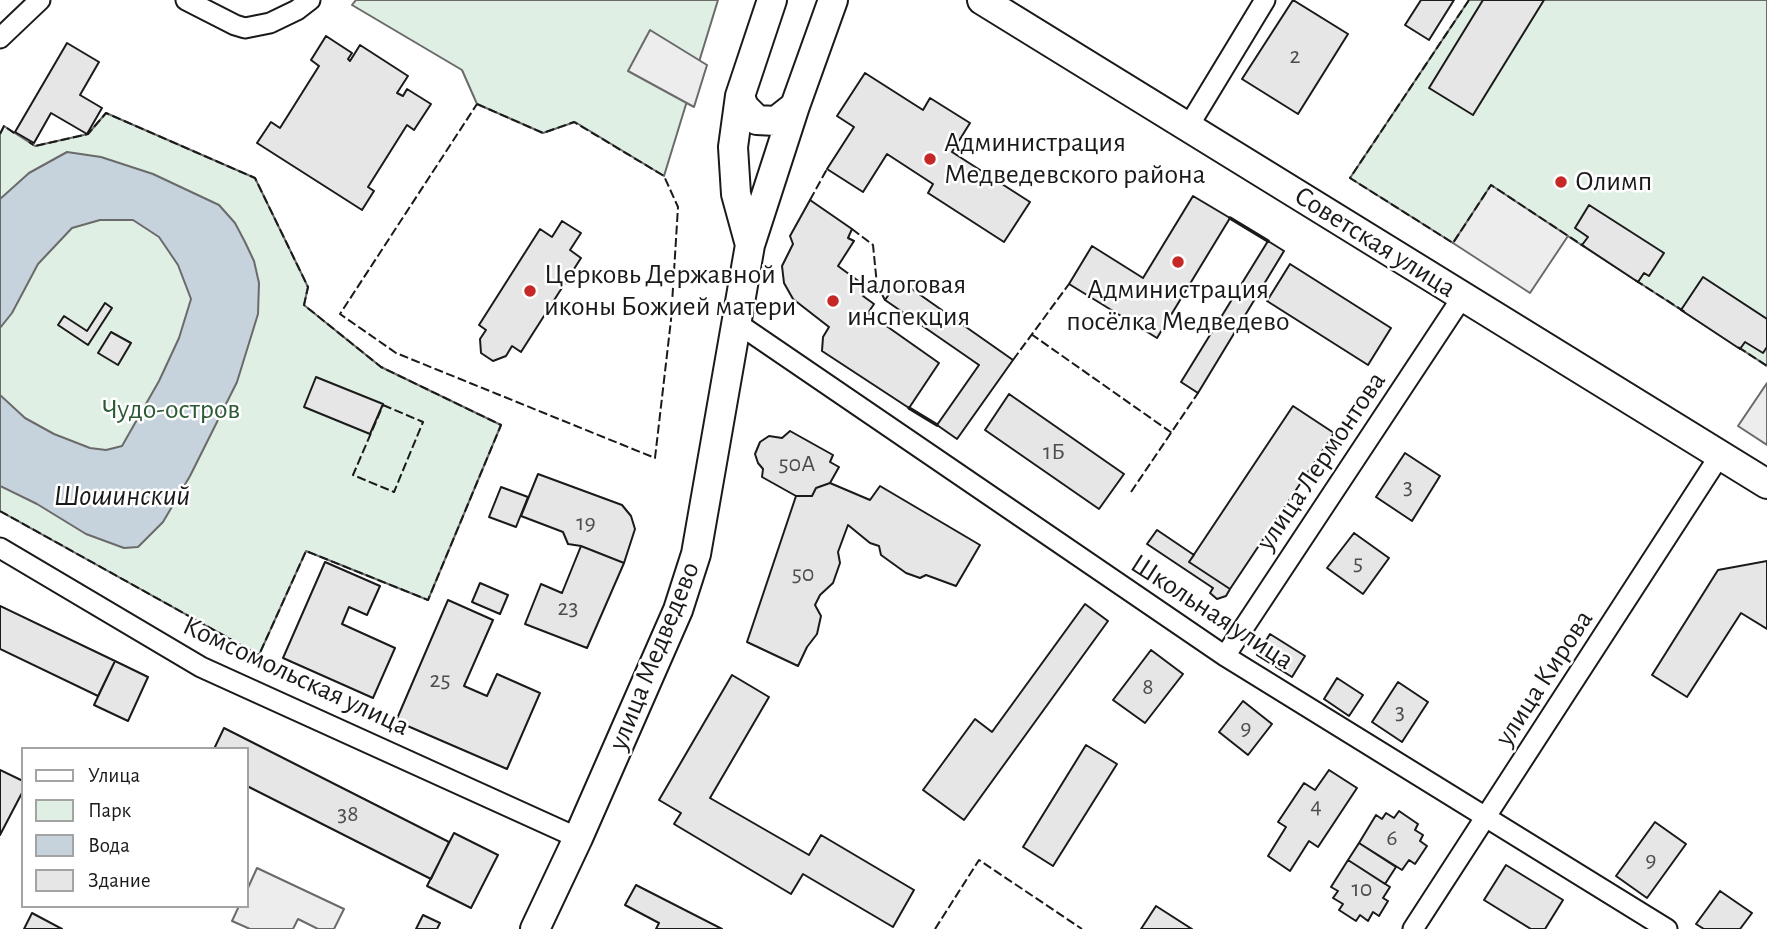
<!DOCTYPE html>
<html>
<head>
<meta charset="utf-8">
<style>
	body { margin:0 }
	#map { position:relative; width:1767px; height:929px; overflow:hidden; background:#fff; font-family:"Alegreya Sans",sans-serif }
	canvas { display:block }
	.legend { position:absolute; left:21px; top:747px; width:228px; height:161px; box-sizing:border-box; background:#fff; border:2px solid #a3a3a3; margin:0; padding:9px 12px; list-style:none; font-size:21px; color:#1a1a1a }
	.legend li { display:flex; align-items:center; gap:14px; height:35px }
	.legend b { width:35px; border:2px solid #a3a3a3 }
</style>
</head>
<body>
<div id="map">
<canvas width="1767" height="929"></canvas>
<ul class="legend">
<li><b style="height:9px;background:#fff"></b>Улица</li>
<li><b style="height:19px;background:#e0efe3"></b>Парк</li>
<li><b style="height:19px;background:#c6d2dc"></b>Вода</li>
<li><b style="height:19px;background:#e6e6e6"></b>Здание</li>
</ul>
</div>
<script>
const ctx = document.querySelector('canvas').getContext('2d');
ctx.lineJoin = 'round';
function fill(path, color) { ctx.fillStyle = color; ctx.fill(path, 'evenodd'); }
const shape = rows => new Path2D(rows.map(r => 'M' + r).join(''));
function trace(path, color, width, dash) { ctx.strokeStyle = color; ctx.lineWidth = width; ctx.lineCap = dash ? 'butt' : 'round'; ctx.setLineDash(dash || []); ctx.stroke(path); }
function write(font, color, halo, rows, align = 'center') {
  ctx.font = font + ' "Alegreya Sans",sans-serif'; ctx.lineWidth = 5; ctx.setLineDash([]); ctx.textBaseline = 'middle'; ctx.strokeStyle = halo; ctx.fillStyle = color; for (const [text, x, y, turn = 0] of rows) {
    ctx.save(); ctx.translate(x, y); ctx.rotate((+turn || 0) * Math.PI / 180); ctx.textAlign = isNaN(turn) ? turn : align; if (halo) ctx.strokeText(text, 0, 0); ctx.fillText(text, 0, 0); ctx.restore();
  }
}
const green = shape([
	[356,0,718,0,664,176,575,122,543,133,477,104,462,70,352,5,356,0],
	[1469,0,1767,0,1767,366,1491,186,1453,243,1350,178,1469,0],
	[106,113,255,178,308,287,304,305,381,367,501,425,428,600,306,551,259,655,0,511,0,134,4,126,35,146,88,134,106,113]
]);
fill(green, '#e0efe3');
trace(green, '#6a6a6a', 2);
const parking = shape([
	[650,30,707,65,694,107,628,71,650,30],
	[1491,185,1568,236,1530,293,1453,243,1491,185],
	[1767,383,1767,445,1738,426,1767,383],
	[257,868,344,909,334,929,318,929,298,919,293,929,250,929,232,921,239,906,247,906,247,890,257,868]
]);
fill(parking, '#ededed');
trace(parking, '#6a6a6a', 2);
const water = shape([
	[67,152,101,157,153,174,219,205,235,223,245,242,254,261,259,283,258,314,237,382,190,476,163,522,138,547,124,548,86,534,37,504,0,486,0,395,25,418,54,434,90,448,106,450,122,446,159,381,179,338,191,299,178,265,159,237,133,220,100,220,72,228,38,264,12,313,0,328,0,199,29,173,67,152]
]);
fill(water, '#c6d2dc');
trace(water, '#6a6a6a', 2);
const building = shape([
	[1293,0,1348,34,1298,114,1242,79,1293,0],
	[1421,0,1454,0,1429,40,1405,25,1421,0],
	[1483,0,1544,0,1473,115,1429,88,1483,0],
	[326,36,352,53,348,59,350,61,360,45,408,76,397,93,403,96,407,89,431,104,414,130,407,125,368,187,374,191,362,210,257,143,271,122,280,128,319,66,311,60,326,36],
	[67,43,99,62,80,95,102,108,87,134,51,113,34,143,15,132,67,43],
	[865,73,923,110,930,98,970,123,952,152,1030,202,1004,242,928,193,933,184,887,154,863,192,827,169,854,127,837,116,865,73],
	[1193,196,1230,218,1157,338,1069,284,1092,246,1143,278,1193,196],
	[810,200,852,229,848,238,854,241,838,266,868,288,863,296,874,304,868,313,939,363,909,408,822,351,823,337,829,327,793,299,784,283,782,266,793,244,790,236,810,200],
	[1589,205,1664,253,1649,276,1644,273,1638,282,1582,245,1588,237,1575,228,1589,205],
	[562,221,581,233,570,250,581,258,521,352,512,346,506,356,493,361,481,353,480,339,486,330,479,325,540,229,552,237,562,221],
	[1268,241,1284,251,1198,393,1181,382,1268,241],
	[1290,264,1391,328,1368,365,1267,301,1290,264],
	[1703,277,1767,319,1767,347,1763,353,1745,342,1740,349,1681,310,1703,277],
	[899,280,1013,360,957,439,937,425,979,365,885,300,899,280],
	[105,303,112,308,88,345,58,325,64,316,87,331,105,303],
	[111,332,131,343,118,365,98,353,111,332],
	[316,377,383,404,370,434,304,407,316,377],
	[1009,394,1124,474,1099,509,985,430,1009,394],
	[1293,406,1334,433,1230,589,1189,562,1293,406],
	[790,431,833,455,830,462,839,467,830,483,816,488,812,496,796,496,762,477,763,469,758,463,755,454,760,442,769,436,782,438,790,431],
	[1405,453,1440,476,1412,521,1376,497,1405,453],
	[538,474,622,505,631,516,635,529,624,563,581,546,568,544,563,532,521,516,538,474],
	[830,483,870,500,880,486,980,545,956,586,926,575,920,578,906,573,881,555,879,546,870,543,848,525,838,552,840,563,833,583,820,595,815,605,821,616,817,634,807,647,798,666,747,642,796,496,812,496,816,488,830,483],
	[501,487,528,497,516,527,489,517,501,487],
	[1157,530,1194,555,1189,562,1230,589,1226,596,1217,599,1210,593,1213,588,1147,544,1157,530],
	[1354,533,1389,558,1363,594,1327,568,1354,533],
	[581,546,624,563,587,648,525,624,541,584,562,593,581,546],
	[1767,561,1767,629,1741,613,1687,697,1652,675,1718,570,1767,561],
	[325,562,380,586,367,615,349,607,342,624,395,648,373,698,283,658,325,562],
	[480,583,508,595,500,614,472,602,480,583],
	[448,600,493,620,464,686,487,696,497,674,540,693,507,769,396,721,448,600],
	[1085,604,1108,621,964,820,923,790,975,719,992,732,1085,604],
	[0,606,115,661,98,696,0,649,0,606],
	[1270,634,1305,656,1292,677,1257,655,1270,634],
	[1151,650,1183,674,1145,723,1113,700,1151,650],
	[115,661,148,677,128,721,94,705,115,661],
	[732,675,769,697,710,798,809,855,821,835,914,890,893,927,803,874,791,894,674,824,681,813,659,800,732,675],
	[1337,678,1363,695,1349,716,1324,699,1337,678],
	[1398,682,1428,702,1402,742,1372,722,1398,682],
	[1243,701,1272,724,1248,755,1219,732,1243,701],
	[224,728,449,842,431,879,247,786,247,749,214,749,224,728],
	[1086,745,1117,764,1053,866,1023,847,1086,745],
	[0,770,23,781,23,791,0,835,0,770],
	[1329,770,1357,788,1318,847,1309,841,1290,871,1268,856,1286,827,1278,822,1304,783,1315,790,1329,770],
	[1399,811,1418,824,1415,830,1423,835,1420,841,1427,846,1415,864,1409,860,1402,870,1359,843,1376,815,1382,819,1386,813,1394,818,1399,811],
	[1655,822,1686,844,1647,898,1616,876,1655,822],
	[454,833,498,855,471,908,427,886,454,833],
	[1359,843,1396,867,1385,884,1348,860,1359,843],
	[1348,860,1390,887,1383,898,1388,901,1379,916,1373,912,1368,921,1360,915,1356,921,1339,910,1343,904,1333,898,1338,891,1331,887,1348,860],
	[1506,865,1563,900,1545,929,1531,929,1484,900,1506,865],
	[636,885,722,929,656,929,659,923,625,905,636,885],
	[1720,891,1752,913,1740,929,1704,929,1696,924,1720,891],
	[1156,906,1192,929,1141,929,1156,906],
	[32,913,62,929,24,929,32,913],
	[423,915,440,923,437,929,416,929,423,915]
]);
fill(building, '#e6e6e6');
trace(building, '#1a1a1a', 2);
const street = shape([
	[186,0,235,25,245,28,270,23,297,10,310,0],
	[0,38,40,0],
	[1188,127,1265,0],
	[737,323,1225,656,1667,929],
	[0,548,201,667,578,838],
	[1225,656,1463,296],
	[1413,929,1720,455]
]);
const secondary = shape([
	[982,0,1767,484],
	[740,96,744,107,757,120,776,121,795,106],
	[750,245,736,194,733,147,740,96,772,0],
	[535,929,578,838,678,610,696,554,750,245,795,106,833,0]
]);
trace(street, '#1a1a1a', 23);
trace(secondary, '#1a1a1a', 32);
trace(street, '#fff', 19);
trace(secondary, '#fff', 28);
trace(shape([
	[1469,0,1350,178,1453,243,1491,185,1585,247],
	[477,104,543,133,574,122,664,176,678,207,671,320,655,458,396,353,340,314,477,104],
	[0,134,4,126,17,135],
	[810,200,827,169],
	[852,229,873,245,877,285,885,300],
	[1635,280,1685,312],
	[1031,334,1172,433],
	[1738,347,1767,366],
	[1013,360,1069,284],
	[383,405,423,422,394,492,353,475,383,405],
	[1131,492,1198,393],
	[0,511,259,655,306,551,428,600,501,425,381,367,304,305,308,287,255,178,106,113,88,134,35,146,29,142],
	[935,929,979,860,1082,929]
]), '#1a1a1a', 2, [9, 3.5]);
trace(shape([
	[1230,218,1268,241],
	[909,408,937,425]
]), '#1a1a1a', 3.5);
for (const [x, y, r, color] of [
	[930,159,7,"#c62828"],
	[1561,182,7,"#c62828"],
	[1178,262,7,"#c62828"],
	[530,291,7,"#c62828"],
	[833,301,7,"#c62828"]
]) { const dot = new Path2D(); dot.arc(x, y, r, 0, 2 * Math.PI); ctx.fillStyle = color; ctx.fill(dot); trace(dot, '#fff', 2.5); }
write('24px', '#4d4d4d', null, [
	["2",1295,56],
	["1Б",1054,452],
	["50А",797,464],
	["3",1408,487],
	["19",586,523],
	["5",1358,563],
	["50",803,574],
	["23",568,608],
	["25",440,680],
	["8",1148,687],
	["3",1400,712],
	["9",1246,728],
	["4",1316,806],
	["38",348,814],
	["6",1392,838],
	["9",1651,860],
	["10",1362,889]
]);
write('28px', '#1a1a1a', '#fff', [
	["Администрация",944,143],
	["Медведевского района",944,175],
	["Олимп",1575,182],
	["Церковь Державной",544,275],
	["иконы Божией матери",544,307],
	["Налоговая",847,285],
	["инспекция",847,317],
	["Администрация",1178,290,"center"],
	["посёлка Медведево",1178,322,"center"]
], 'left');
write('28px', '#1a1a1a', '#fff', [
	["Советская улица",1375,242,32],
	["улица Лермонтова",1321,461,-56],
	["Школьная улица",1212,612,33],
	["улица Медведево",654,656,-68],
	["Комсомольская улица",296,676,25],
	["улица Кирова",1544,678,-57]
]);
write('28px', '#2b5a34', '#fff', [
	["Чудо-остров",171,410]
]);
write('italic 30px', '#1a1a1a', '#fff', [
	["Шошинский",122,496]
]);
</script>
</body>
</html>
